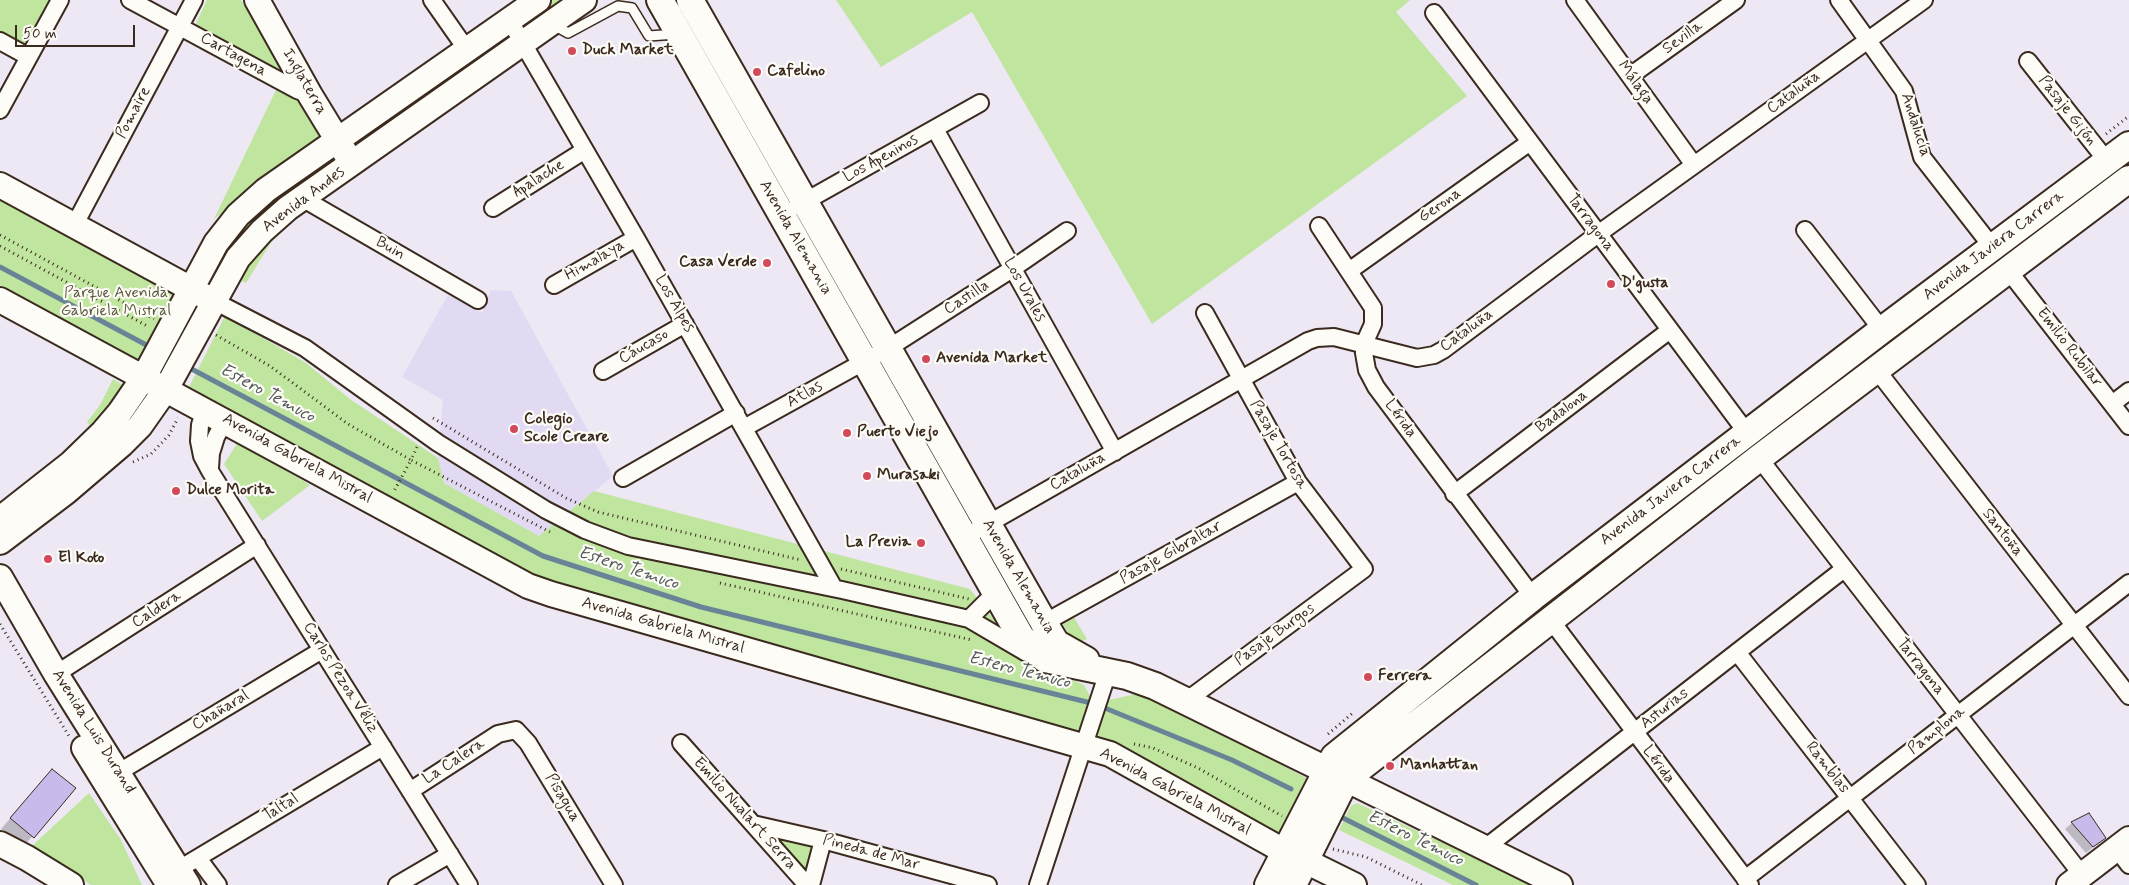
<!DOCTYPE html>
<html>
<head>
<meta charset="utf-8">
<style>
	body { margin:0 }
	#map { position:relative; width:2129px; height:885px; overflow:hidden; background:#ede8f4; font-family:Mynerve,sans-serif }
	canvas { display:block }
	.scale { position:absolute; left:15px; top:25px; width:120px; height:22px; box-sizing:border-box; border:2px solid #3b2a1e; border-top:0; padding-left:6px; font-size:15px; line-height:18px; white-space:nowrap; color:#3b2a1e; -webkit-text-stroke:4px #fdfcf7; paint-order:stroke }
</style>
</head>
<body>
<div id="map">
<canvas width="2129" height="885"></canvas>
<div class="scale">50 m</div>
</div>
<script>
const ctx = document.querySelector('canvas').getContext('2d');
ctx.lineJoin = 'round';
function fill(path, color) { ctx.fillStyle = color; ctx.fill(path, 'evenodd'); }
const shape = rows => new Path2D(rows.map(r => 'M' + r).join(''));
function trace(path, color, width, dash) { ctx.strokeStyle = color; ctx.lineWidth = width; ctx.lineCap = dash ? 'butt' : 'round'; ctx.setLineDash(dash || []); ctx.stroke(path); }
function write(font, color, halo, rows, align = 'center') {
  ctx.font = font + ' Mynerve,sans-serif'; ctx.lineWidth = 4.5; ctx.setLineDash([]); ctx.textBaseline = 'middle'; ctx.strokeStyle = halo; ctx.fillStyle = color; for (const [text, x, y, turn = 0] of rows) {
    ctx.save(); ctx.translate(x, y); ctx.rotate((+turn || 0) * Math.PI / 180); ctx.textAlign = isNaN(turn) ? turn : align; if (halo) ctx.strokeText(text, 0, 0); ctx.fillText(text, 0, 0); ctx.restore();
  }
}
fill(shape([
	[491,290,511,291,613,476,539,536,444,483,438,458,443,400,402,377,448,295,482,313]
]), '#e2daf2');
fill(shape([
	[0,0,60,0,29,57,0,41],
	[207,0,241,0,295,85,193,30],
	[553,0,569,0,529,30,524,21],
	[836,0,1410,0,1396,12,1467,96,1152,324,972,12,881,67],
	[511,32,517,40,365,142,361,135],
	[276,90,298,101,323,136,214,219],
	[332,156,338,164,221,273,210,268,226,242,264,202],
	[0,197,178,292,141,361,0,285],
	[292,217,294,219,270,244,246,283,239,279,248,263],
	[1955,286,1942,308,1815,400,1824,381],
	[225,316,306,363,350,399,438,458,444,483,539,536,594,491,970,589,1025,659,1084,685,1090,696,1077,738,546,581,414,512,189,387],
	[113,379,126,387,92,428,87,422,100,405],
	[238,442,310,485,262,521,224,464],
	[1072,614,1087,639,1075,644,1061,621],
	[1136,694,1157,699,1312,781,1283,835,1272,831,1097,738,1109,700],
	[89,793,121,840,142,885,91,885,32,846],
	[1357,803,1467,854,1529,885,1453,885,1339,830,1351,806],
	[768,829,814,843,807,874]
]), '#bfe59f');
fill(shape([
	[52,770,74,788,23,847,1,829],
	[2072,823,2105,838,2086,853,2065,829]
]), '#0003');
trace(shape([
	[0,267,152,348],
	[186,366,543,556,701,607,1095,704,1232,760,1291,789],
	[1341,817,1476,885]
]), '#698496', 5);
const building = shape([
	[52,769,76,788,34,838,10,818,52,769],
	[2089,813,2106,838,2093,847,2071,822,2089,813]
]);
fill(building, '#c8bbec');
trace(building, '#3b2a1e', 1);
const lane = shape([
	[632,8,649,36,676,34],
	[552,24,568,33,618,6,632,8]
]);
const street = shape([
	[130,0,297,90,310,95],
	[432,0,467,50],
	[1575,0,1694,165],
	[1839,0,1904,91,1922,157,1993,248],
	[1434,13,1747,433],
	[510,21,636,238,834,588],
	[0,41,29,57],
	[2028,61,2107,161],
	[1630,76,1736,0],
	[0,110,60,0],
	[935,129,1115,452],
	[302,198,478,300],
	[797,206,980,103],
	[493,208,585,150],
	[74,226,194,0],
	[1319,226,1373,308,1373,324,1364,344,1364,353,1367,370,1376,387,1533,597],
	[1805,230,1882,330],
	[2008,270,2129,426],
	[1349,271,1530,142],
	[554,285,636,238],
	[214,301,305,348,438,443,546,510,585,530,628,546,842,590,969,619,1027,653],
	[1876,369,2129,696],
	[603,371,685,324],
	[2112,404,2129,391],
	[205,409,200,425,199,441,202,456,210,471,469,885],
	[744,428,887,349,1012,269,1067,231],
	[1759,458,2082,875],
	[210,468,211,453,216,437,225,420],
	[623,478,736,413],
	[1454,494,1670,330],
	[965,537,1308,341,1317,338,1334,337,1417,358,1434,355,1443,350,1598,234,1924,0],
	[969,619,996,592],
	[1550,619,1750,885],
	[1044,623,1298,482],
	[1737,652,1917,885],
	[56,674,257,545],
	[1186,701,1364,569,1298,482,1205,313],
	[681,743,807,885],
	[119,772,322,650],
	[410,791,498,734,516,730,528,743,614,885],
	[753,824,823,840,988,885],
	[1485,848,1844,569],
	[2117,849,2129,865],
	[198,858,218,885],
	[179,869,383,747],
	[1745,879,2129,583],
	[397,885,450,854],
	[811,885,823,840],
	[1038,885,1108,672]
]);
const secondary = shape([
	[257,0,310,95,346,154],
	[0,185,204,296],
	[0,300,528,586,551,594,1110,754,1273,845,1354,885],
	[0,519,70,464,103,432,120,412,144,377,216,243,238,215,266,190,538,0],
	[0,542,66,492,121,445,140,426,166,389,238,258,262,231,288,208,584,0],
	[0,577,56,674,188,885],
	[84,748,169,885],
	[1331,772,1560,885],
	[0,844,27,858,71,885],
	[2069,885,2129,839]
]);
const primary = shape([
	[660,0,1021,637,1045,659,1127,676,1155,686,1326,770],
	[690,0,1044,623,1056,643,1086,660],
	[1268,885,1334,757,1533,597,1882,330,2129,145],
	[1293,885,1346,779,1759,458,2129,179]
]);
trace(lane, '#3b2a1e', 12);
trace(street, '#3b2a1e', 20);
trace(secondary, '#3b2a1e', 28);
trace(primary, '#3b2a1e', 30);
trace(shape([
	[2106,134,2129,116],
	[0,235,154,319],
	[0,246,149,327],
	[216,335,270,366,348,424,411,460,393,493],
	[433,418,566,498,598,512,801,560],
	[417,447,411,460,550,532],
	[133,462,151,454,169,435,178,418],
	[841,569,969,599],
	[720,583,972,640],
	[0,624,69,736],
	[1328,734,1354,712],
	[1134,744,1153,748,1198,768,1282,816],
	[1333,849,1366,857,1422,885]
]), '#3b2a1e', 3, [1, 4]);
trace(lane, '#fdfcf7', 9);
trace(street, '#fdfcf7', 16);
trace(secondary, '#fdfcf7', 24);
trace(primary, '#fdfcf7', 26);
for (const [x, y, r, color] of [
	[572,51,5,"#d1495b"],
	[757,72,5,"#d1495b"],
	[767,263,5,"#d1495b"],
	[1611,284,5,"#d1495b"],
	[926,359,5,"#d1495b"],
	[514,429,5,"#d1495b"],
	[847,433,5,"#d1495b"],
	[867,476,5,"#d1495b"],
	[176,491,5,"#d1495b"],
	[921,543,5,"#d1495b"],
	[48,559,5,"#d1495b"],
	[1368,677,5,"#d1495b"],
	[1390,766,5,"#d1495b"]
]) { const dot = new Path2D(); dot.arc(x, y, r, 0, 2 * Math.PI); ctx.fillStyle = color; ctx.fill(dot); trace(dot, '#fdfcf7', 2); }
write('16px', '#3b2a1e', '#fdfcf7', [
	["Sevilla",1683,38,-36],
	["Cartagena",233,55,29],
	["Inglaterra",304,82,60],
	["Málaga",1635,83,54],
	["Cataluña",1794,93,-36],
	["Pasaje Gijón",2067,111,52],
	["Pomaire",134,113,-62],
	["Andalucía",1915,125,72],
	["Los Apeninos",881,159,-29],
	["Apalache",539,179,-32],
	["Avenida Andes",304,200,-37],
	["Gerona",1440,206,-35],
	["Tarragona",1590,223,53],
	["Avenida Alemania",795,238,60],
	["Avenida Javiera Carrera",1994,246,-37],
	["Buin",390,249,30],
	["Himalaya",595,261,-30],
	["Los Urales",1024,290,61],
	["Castilla",967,298,-33],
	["Los Alpes",674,304,60],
	["Cataluña",1467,331,-36],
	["Cáucaso",644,347,-30],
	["Emilio Rubilar",2069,348,52],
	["Atlas",805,395,-29],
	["Badalona",1562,412,-37],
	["Lérida",1400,419,54],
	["Pasaje Tortosa",1278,445,60],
	["Avenida Gabriela Mistral",297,459,29],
	["Cataluña",1078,472,-30],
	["Avenida Javiera Carrera",1671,491,-37],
	["Santoña",2002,533,52],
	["Pasaje Gibraltar",1171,553,-29],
	["Avenida Alemania",1018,577,60],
	["Caldera",157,610,-33],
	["Avenida Gabriela Mistral",663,626,16],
	["Pasaje Burgos",1275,635,-36],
	["Tarragona",1920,667,52],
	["Carlos Pezoa Véliz",340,678,58],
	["Asturias",1665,709,-38],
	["Chañaral",221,711,-31],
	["Pamplona",1937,731,-38],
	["Avenida Luis Durand",93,732,58],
	["La Calera",454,762,-33],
	["Lérida",1658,765,53],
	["Ramblas",1827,768,52],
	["Avenida Gabriela Mistral",1175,792,28],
	["Pisagua",562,798,59],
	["Taltal",281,808,-31],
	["Emilio Nualart Serra",744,814,48],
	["Pineda de Mar",871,853,15]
]);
write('bold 16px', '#3b2a1e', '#fdfcf7', [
	["Duck Market",582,51],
	["Cafelino",767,72],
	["Casa Verde",757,263,"right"],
	["D'gusta",1621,284],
	["Avenida Market",936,359],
	["Colegio",524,420],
	["Scole Creare",524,438],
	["Puerto Viejo",857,433],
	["Murasaki",877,476],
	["Dulce Morita",186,491],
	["La Previa",911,543,"right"],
	["El Koto",58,559],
	["Ferrera",1378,677],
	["Manhattan",1400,766]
], 'left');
write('16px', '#5c593e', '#fdfcf7', [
	["Parque Avenida",116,294],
	["Gabriela Mistral",116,312]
]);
write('italic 18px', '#52575a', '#fdfcf7', [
	["Estero Temuco",267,394,28],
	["Estero Temuco",628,569,18],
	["Estero Temuco",1019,671,14],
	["Estero Temuco",1415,839,26]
]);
</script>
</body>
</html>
